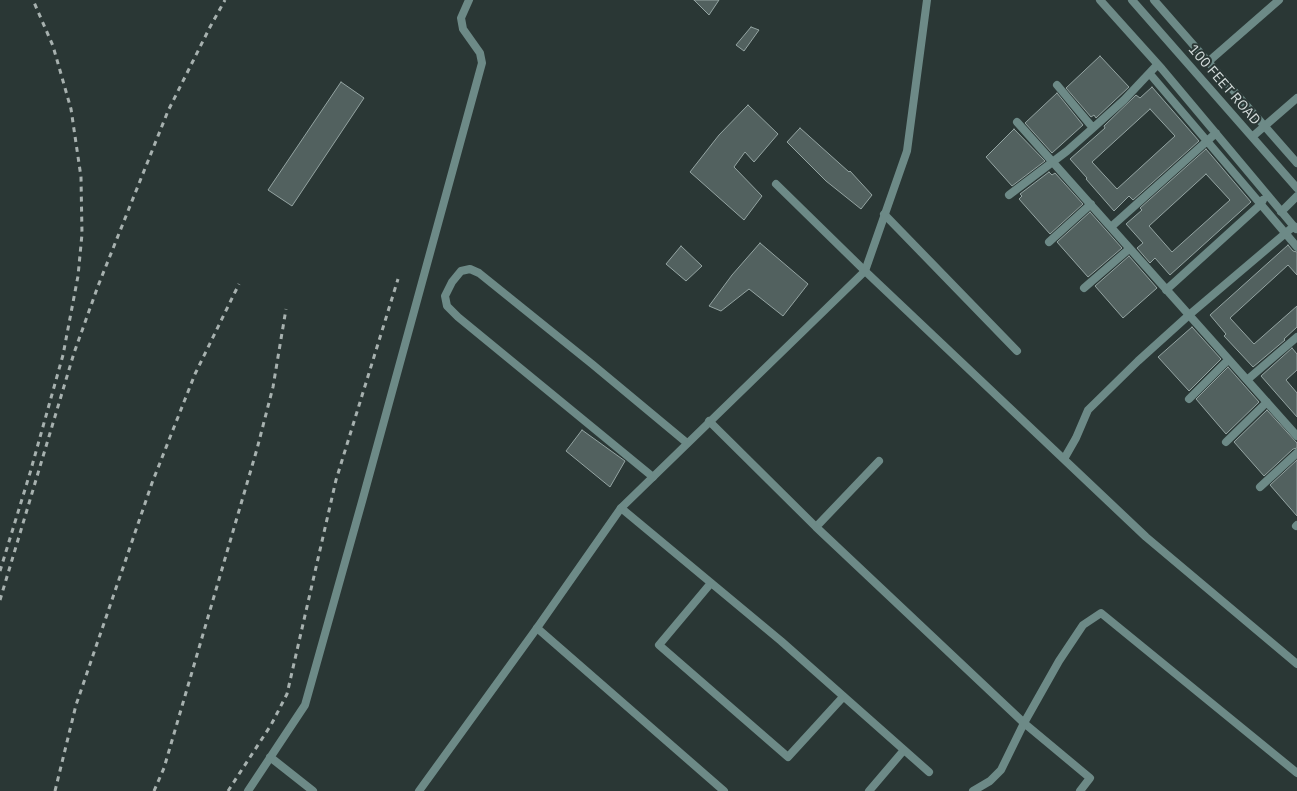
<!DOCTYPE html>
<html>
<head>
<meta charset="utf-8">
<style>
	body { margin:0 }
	canvas { display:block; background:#2a3735 }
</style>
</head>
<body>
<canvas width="1297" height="791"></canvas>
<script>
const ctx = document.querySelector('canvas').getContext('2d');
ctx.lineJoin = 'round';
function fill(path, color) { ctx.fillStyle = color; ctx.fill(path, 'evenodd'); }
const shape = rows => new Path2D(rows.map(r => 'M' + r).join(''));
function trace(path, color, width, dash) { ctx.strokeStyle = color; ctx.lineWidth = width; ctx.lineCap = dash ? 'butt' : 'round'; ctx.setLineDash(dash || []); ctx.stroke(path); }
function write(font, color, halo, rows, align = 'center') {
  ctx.font = font + ' "IBM Plex Sans",sans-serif'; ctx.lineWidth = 4; ctx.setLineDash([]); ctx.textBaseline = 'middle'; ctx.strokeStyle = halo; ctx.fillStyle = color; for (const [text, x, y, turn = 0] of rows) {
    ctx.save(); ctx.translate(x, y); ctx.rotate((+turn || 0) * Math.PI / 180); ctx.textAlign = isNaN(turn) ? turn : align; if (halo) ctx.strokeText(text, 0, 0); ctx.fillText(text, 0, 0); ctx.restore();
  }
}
const building = shape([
	[694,0,719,0,709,15,694,0],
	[751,27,759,30,744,51,736,45,751,27],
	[1100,56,1129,87,1096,118,1094,115,1091,117,1066,88,1100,56],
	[341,82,364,98,292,206,268,190,341,82],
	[1152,87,1199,141,1133,200,1129,196,1114,211,1086,179,1087,178,1070,159,1105,128,1104,126,1136,95,1140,98,1152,87],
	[1150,109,1175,136,1117,189,1092,162,1150,109],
	[1057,93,1083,125,1052,153,1025,123,1057,93],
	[748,105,778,134,754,162,745,152,734,167,762,196,744,220,690,172,719,135,748,105],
	[800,128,849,172,850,171,872,195,861,209,826,181,787,142,800,128],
	[1014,129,1045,161,1012,186,986,157,1014,129],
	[1206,149,1251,202,1170,275,1155,258,1150,263,1137,248,1143,243,1126,224,1142,210,1140,208,1206,149],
	[1206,174,1230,200,1172,252,1149,226,1206,174],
	[1049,172,1052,175,1055,173,1083,204,1050,234,1019,199,1022,196,1020,194,1049,172],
	[1090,212,1122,248,1088,277,1057,242,1090,212],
	[760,243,808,284,783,316,749,289,721,311,709,306,732,275,760,243],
	[1288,245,1293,251,1297,252,1297,275,1288,265,1230,318,1254,344,1297,306,1297,327,1284,339,1285,340,1253,367,1224,336,1226,334,1210,315,1288,245],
	[681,246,702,266,686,281,666,264,681,246],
	[1129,256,1157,288,1123,318,1095,286,1129,256],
	[1192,327,1221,359,1189,391,1158,357,1192,327],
	[1292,348,1297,354,1297,370,1286,380,1297,393,1297,417,1261,376,1292,348],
	[1228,367,1259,402,1226,434,1196,399,1228,367],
	[1267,410,1297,443,1297,448,1293,449,1264,476,1234,442,1267,410],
	[582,430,625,461,610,487,566,451,582,430],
	[1297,460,1297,516,1270,485,1297,460]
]);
fill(building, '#52615f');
trace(building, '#94a4a2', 1);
trace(shape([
	[1100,0,1162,69,1296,229],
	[1132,0,1297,188],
	[1154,0,1297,163],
	[1208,62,1279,0],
	[1150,74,1297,247],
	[1057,85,1093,128],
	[1017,122,1297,436],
	[1252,137,1297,98],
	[776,184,865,271,1146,537,1297,664],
	[1009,195,1067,151,1093,128,1124,100,1157,65],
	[1281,212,1297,196],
	[884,214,1017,351],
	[1111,227,1216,133],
	[1049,242,1091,204],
	[1084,288,1129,249],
	[1166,290,1261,204,1263,200],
	[1247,380,1297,337],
	[1189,399,1228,360],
	[709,421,816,527,1024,723,1090,778,1080,791],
	[1226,442,1267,402],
	[1064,459,1076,438,1088,410,1138,361,1189,315,1294,226],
	[653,477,458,317,447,306,445,296,452,282,461,271,470,269,479,273,592,364,687,443],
	[1260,487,1297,453],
	[621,508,781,641,929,772],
	[1296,526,1297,525],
	[816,527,879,461],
	[711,583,659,645,788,757,843,697],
	[537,628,724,791],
	[270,757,313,791],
	[248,791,305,705,363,498,482,63,480,53,463,29,461,18,469,0],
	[869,791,904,750],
	[973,791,990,781,1001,770,1024,723,1059,661,1083,625,1101,613,1297,773]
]), '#6d8a87', 8);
trace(shape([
	[419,791,537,628,621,508,865,271,907,151,927,0]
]), '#6d8a87', 8);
trace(shape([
	[0,571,30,473,63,355,78,276,82,234,81,177,71,109,53,46,33,0],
	[0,600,74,353,98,286,168,111,210,27,225,0],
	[55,791,76,705,152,483,195,374,239,284],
	[154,791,164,768,257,449,273,387,286,309],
	[228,791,271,725,287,694,336,480,398,279]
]), '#a7b1af', 3, [5, 5]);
write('14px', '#d3dbda', '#2a3735', [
	["100 FEET ROAD",1224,85,49]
]);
</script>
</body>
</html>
